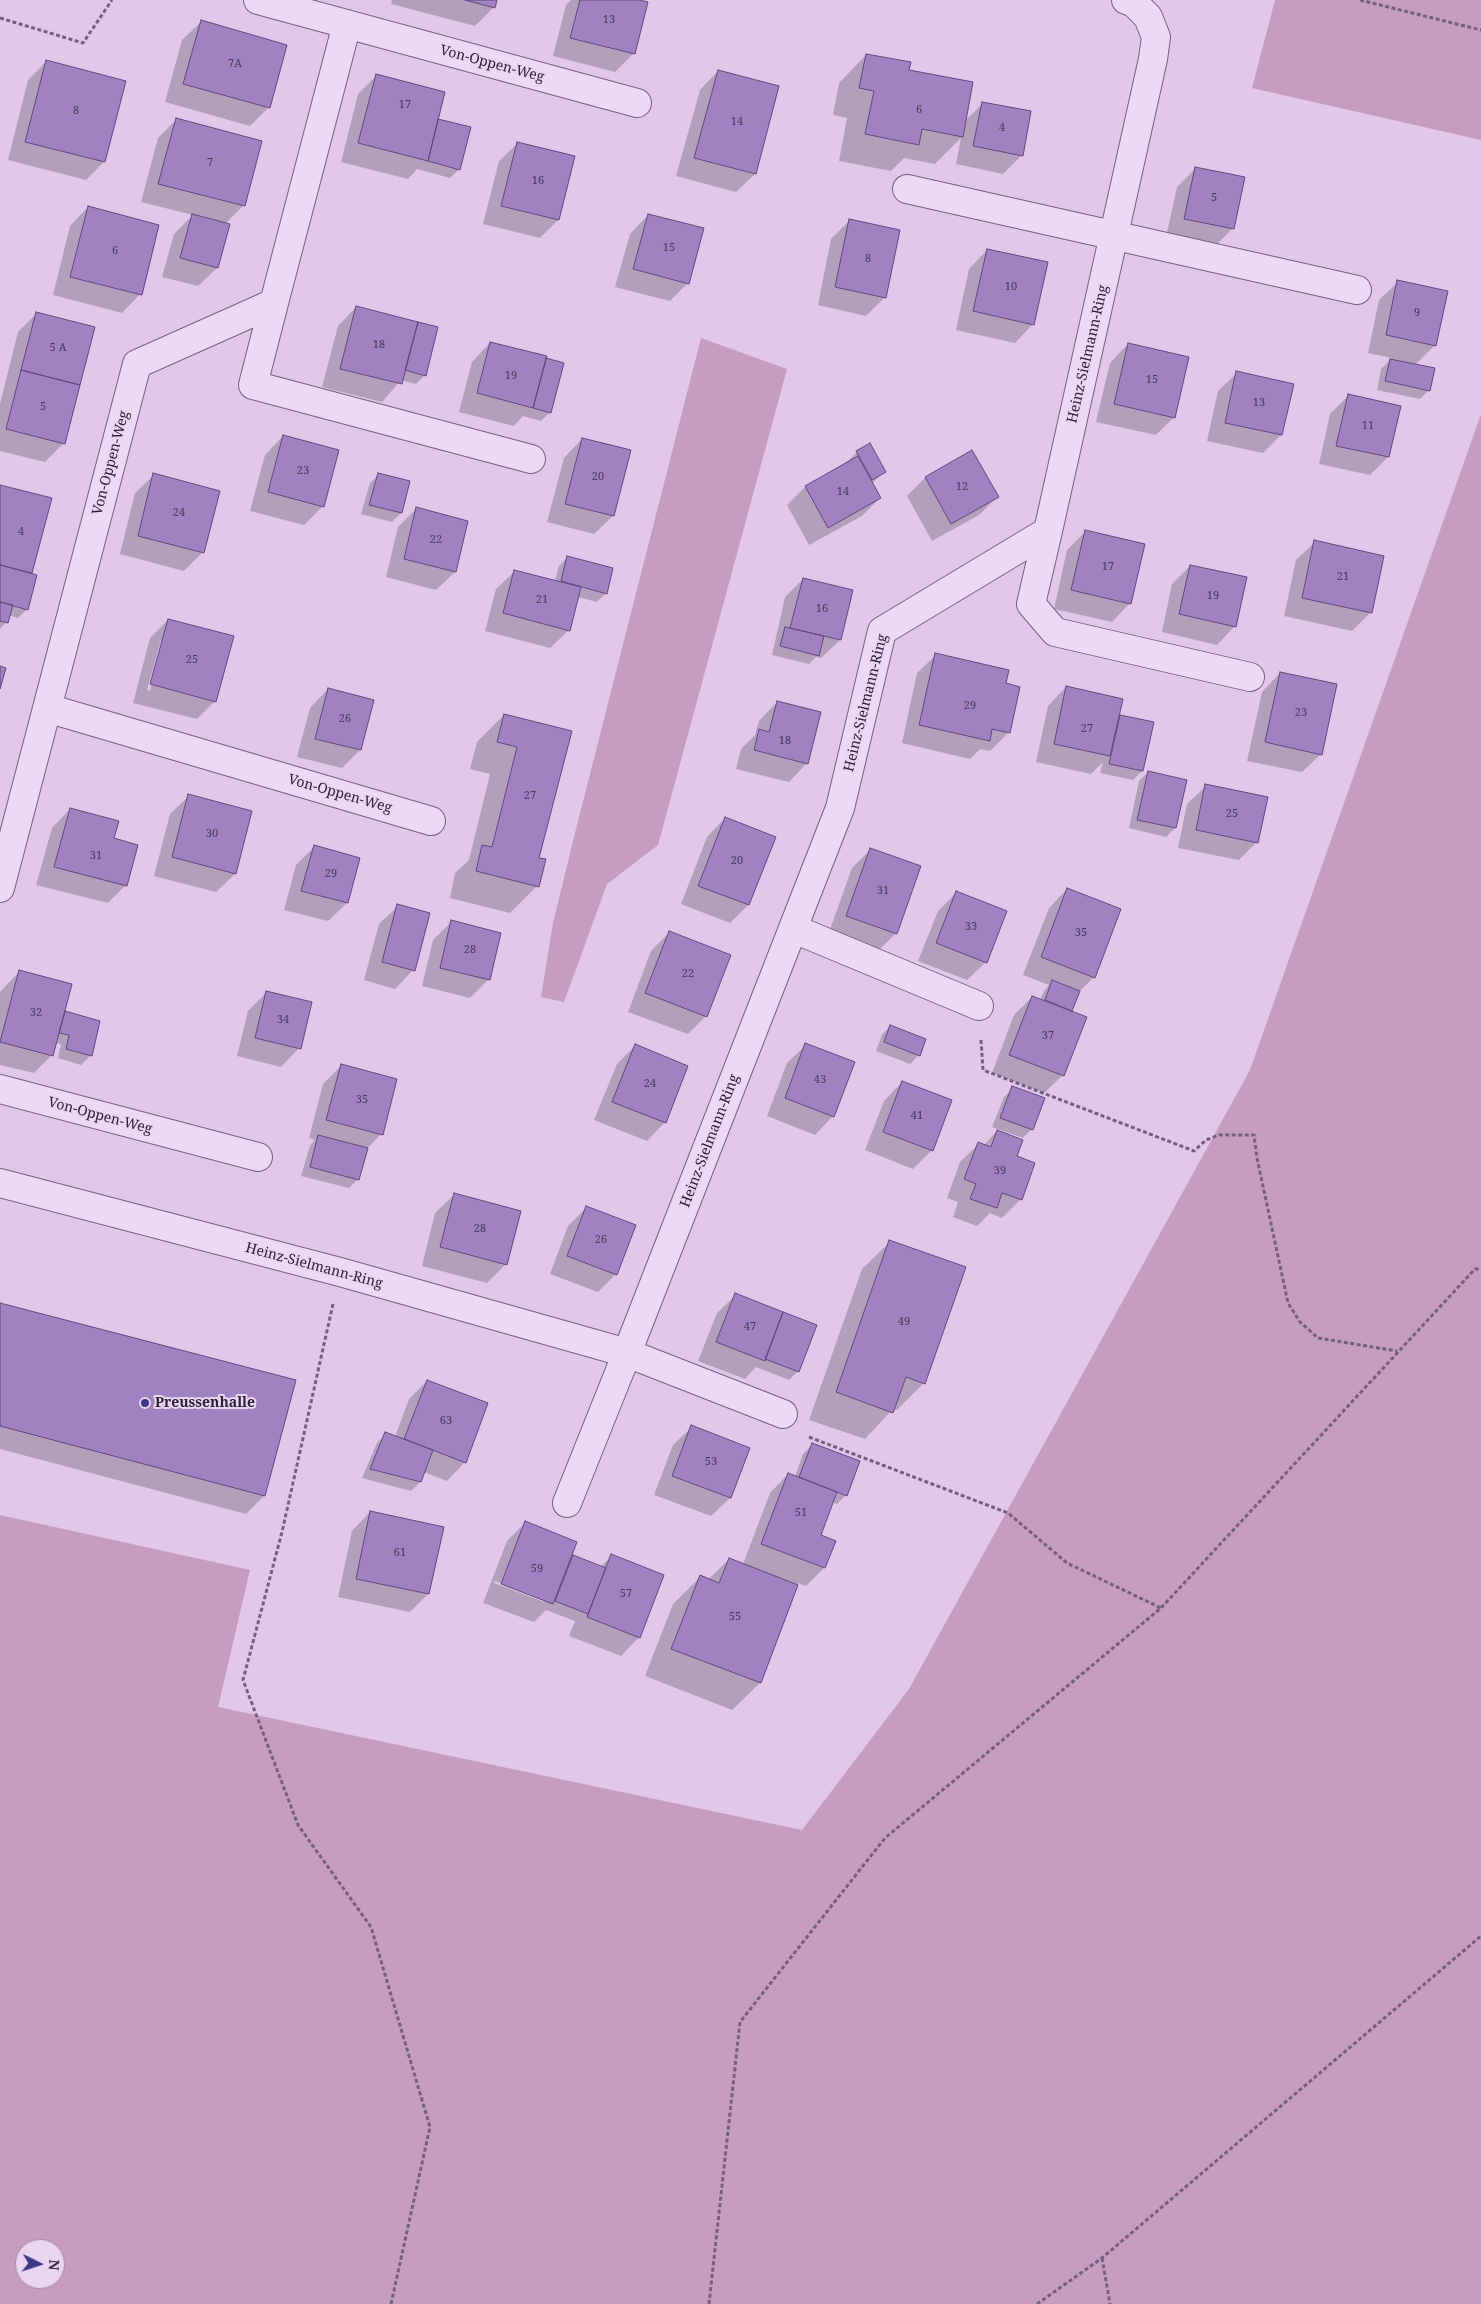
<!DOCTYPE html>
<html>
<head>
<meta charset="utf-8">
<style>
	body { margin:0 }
	#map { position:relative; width:1481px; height:2304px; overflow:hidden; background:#e1c7e9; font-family:"Noto Serif",serif }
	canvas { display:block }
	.north { position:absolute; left:15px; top:2239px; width:50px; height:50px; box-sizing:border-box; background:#ebd6f1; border:1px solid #9e8da6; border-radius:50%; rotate:94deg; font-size:14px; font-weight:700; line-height:20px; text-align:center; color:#2b2035 }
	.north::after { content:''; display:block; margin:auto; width:18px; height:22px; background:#3a368a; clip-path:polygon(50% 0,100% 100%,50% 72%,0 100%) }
</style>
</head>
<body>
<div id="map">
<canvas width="1481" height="2304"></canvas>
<div class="north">N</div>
</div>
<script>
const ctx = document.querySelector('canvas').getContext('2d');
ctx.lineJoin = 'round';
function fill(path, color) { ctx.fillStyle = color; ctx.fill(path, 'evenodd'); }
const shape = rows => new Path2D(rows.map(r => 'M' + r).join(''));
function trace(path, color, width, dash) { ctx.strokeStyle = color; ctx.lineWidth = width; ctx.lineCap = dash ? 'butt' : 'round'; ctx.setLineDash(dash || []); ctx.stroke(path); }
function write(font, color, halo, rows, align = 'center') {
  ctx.font = font + ' "Noto Serif",serif'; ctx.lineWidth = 4; ctx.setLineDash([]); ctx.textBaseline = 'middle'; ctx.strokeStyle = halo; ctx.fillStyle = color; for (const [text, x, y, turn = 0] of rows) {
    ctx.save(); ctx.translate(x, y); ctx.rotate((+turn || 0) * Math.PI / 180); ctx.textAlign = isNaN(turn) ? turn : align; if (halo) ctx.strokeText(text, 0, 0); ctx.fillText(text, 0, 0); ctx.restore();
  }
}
fill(shape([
	[1275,0,1481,0,1481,140,1252,88],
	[701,338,787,369,658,845,607,884,564,1002,541,997,553,923,575,833],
	[1481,414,1481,2304,0,2304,0,1515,250,1570,218,1707,802,1830,909,1689,1250,1070],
	[25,2249,55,2249,55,2279,25,2279]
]), '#c69cbf');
fill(shape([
	[392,0,496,0,494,7,475,26,391,4],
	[571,0,634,0,633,54,615,72,553,56,566,5],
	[201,22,268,108,250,126,165,102,182,40],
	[866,55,908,71,965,121,983,103,1022,155,1003,174,956,164,961,138,935,164,904,158,891,171,839,161,847,118,833,115,839,83],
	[46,62,125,82,104,162,86,180,8,160,28,80],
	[718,71,755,174,736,192,676,176,700,90],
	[376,76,437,120,459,169,450,178,417,169,408,179,341,162,358,94],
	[176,120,244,205,225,224,217,268,198,286,162,277,174,234,193,215,141,202,158,138],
	[518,143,574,157,558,220,540,238,483,224,499,161],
	[1195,169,1233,228,1214,247,1166,237,1177,187],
	[88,207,140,294,122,313,53,295,70,226],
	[648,215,688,283,670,301,615,287,630,234],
	[849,221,885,297,866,316,818,305,831,239],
	[987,250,1033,324,1015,343,956,330,969,269],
	[1398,282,1435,345,1415,365,1429,390,1420,399,1377,390,1381,369,1392,358,1368,353,1379,300],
	[356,307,425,375,416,384,401,380,382,402,322,387,338,326],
	[37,313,64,443,45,462,0,451,0,404,18,332],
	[490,343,550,412,541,421,523,416,514,426,459,412,472,362],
	[1128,344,1174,417,1156,435,1096,422,1110,363],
	[1237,373,1281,435,1263,453,1207,441,1218,391],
	[1348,396,1388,457,1370,475,1319,464,1330,414],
	[283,436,323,506,304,525,250,511,265,455],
	[582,439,613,516,594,534,547,522,564,458],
	[869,445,885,472,872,483,880,498,862,516,809,545,787,505,805,487,849,463,848,461,857,452],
	[972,451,997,497,979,515,932,541,907,496,925,478],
	[379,474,401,513,392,522,361,514,370,483],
	[154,475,203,552,184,571,120,554,135,493],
	[0,486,50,499,30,574,27,609,18,618,8,615,6,622,0,629],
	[417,508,455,572,436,590,386,577,398,527],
	[1085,532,1130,603,1112,622,1054,609,1067,550],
	[1315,542,1371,612,1352,631,1284,616,1296,560],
	[568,557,606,593,597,602,578,597,569,630,550,648,485,631,496,589,515,571,555,581,559,566],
	[1190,566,1235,626,1217,645,1162,632,1172,584],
	[803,579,840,640,821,658,816,657,809,664,772,655,785,597],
	[168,620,215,701,197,719,133,703,150,638],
	[161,640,163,640,150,691,147,690],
	[936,655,1004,684,1009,732,990,751,980,749,970,759,902,743,917,673],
	[1280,673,1321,754,1302,772,1247,761,1262,692],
	[1066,687,1117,719,1120,716,1152,723,1142,771,1133,780,1100,773,1103,762,1091,774,1036,762,1048,706],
	[328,689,373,701,360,750,342,768,297,757,310,708],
	[777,702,807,763,789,782,736,769,741,749,755,735,759,721],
	[504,715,570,732,538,859,537,886,510,913,450,898,455,873,469,860,490,774,470,769,477,742],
	[1148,772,1175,828,1166,837,1129,828,1139,781],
	[1206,786,1257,842,1239,860,1178,848,1187,804],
	[189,796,251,812,235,874,216,892,154,876,170,814],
	[70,809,113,839,126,885,108,903,36,885,52,828],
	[725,818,748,905,730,923,681,904,707,837],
	[314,847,359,859,347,903,328,921,284,910,296,865],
	[870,850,920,867,895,934,877,952,828,935,852,868],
	[1067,889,1094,977,1078,993,1071,1012,1063,1075,1044,1093,992,1073,1014,1015,1032,997,1040,1000,1044,991,1049,985,1023,975,1049,908],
	[956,893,986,962,967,980,918,961,938,911],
	[398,906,413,970,395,989,364,980,379,924],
	[451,922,489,979,470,998,422,986,433,940],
	[669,933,706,1016,688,1034,628,1012,651,951],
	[19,972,62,1016,66,1013,99,1022,90,1056,81,1065,58,1058,61,1044,55,1043,52,1055,34,1073,0,1065,0,992],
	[267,992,299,1048,281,1067,237,1056,248,1011],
	[890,1026,919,1055,910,1064,876,1051,882,1035],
	[806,1045,833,1116,815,1135,767,1116,787,1063],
	[635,1046,665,1122,647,1141,594,1120,617,1064],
	[341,1066,381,1134,366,1150,358,1179,349,1188,301,1176,310,1146,315,1140,309,1138,323,1084],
	[902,1082,932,1150,913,1169,865,1150,884,1101],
	[1013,1088,1032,1129,1023,1138,992,1127,1004,1097],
	[997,1131,1015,1157,1021,1199,1002,1218,990,1213,977,1226,953,1217,958,1202,947,1198,960,1162,979,1144,983,1146],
	[454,1195,506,1264,487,1283,422,1266,435,1213],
	[586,1208,616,1274,598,1292,550,1274,568,1226],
	[890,1242,924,1383,897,1410,893,1409,865,1439,809,1420,862,1269],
	[736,1295,798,1371,789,1380,756,1367,745,1379,698,1361,717,1313],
	[0,1304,264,1496,246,1514,0,1449],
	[427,1381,465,1462,447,1481,424,1472,420,1482,411,1491,362,1478,377,1443,386,1434,395,1437,409,1399],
	[692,1427,749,1448,730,1498,711,1516,654,1495,673,1445],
	[812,1445,846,1495,837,1504,832,1502,820,1536,835,1541,824,1568,806,1586,798,1583,760,1683,732,1710,645,1676,673,1604,700,1577,708,1580,729,1559,743,1564,770,1493,788,1474,795,1477,803,1454],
	[370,1512,428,1594,410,1612,338,1597,352,1531],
	[525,1523,569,1560,573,1556,600,1567,612,1556,639,1637,621,1656,569,1636,575,1621,546,1610,534,1622,483,1603,507,1541],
	[495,1581,544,1599,544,1602,494,1583]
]), '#0003');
const building = shape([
	[465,0,497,0,495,8,465,0],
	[580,0,639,0,648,2,635,54,570,38,580,0],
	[201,20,287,45,270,108,183,84,201,20],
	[866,54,911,62,909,70,973,82,963,137,922,129,919,145,865,134,874,91,859,88,866,54],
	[46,60,126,81,105,162,25,142,46,60],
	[718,70,779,86,756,174,694,158,718,70],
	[376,74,445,92,428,161,358,143,376,74],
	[982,102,1031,111,1023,156,973,146,982,102],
	[176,118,262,141,245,206,158,184,176,118],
	[438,119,471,127,460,170,428,161,438,119],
	[517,142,575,156,559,220,501,206,517,142],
	[1195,167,1245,177,1234,229,1184,219,1195,167],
	[88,206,159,225,142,295,70,277,88,206],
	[192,214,230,224,218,268,180,258,192,214],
	[648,214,704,228,689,284,633,269,648,214],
	[849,219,900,230,886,298,835,287,849,219],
	[987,249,1048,262,1034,325,973,311,987,249],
	[1397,280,1448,291,1436,346,1386,335,1397,280],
	[356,306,418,322,402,384,340,369,356,306],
	[36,312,95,327,80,385,21,370,36,312],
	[418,322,438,327,426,376,405,370,418,322],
	[490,342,547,356,533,408,477,393,490,342],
	[1128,343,1189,357,1175,418,1114,404,1128,343],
	[546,358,564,363,551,413,533,408,546,358],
	[1390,359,1435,368,1430,391,1385,381,1390,359],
	[21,370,80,385,65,444,6,429,21,370],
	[1236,371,1294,384,1282,435,1225,423,1236,371],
	[1348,394,1401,406,1389,457,1336,446,1348,394],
	[283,435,339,450,324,507,268,492,283,435],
	[582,438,631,450,614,516,565,504,582,438],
	[870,443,886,472,872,480,856,451,870,443],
	[972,450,999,497,951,524,925,477,972,450],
	[858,456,881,498,828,528,805,486,858,456],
	[153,473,220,491,204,553,138,536,153,473],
	[378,473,410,481,402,513,369,505,378,473],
	[0,485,52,498,32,573,0,565,0,485],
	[416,507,468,521,456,572,404,559,416,507],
	[1085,530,1145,544,1131,604,1071,590,1085,530],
	[1314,540,1384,556,1372,613,1302,598,1314,540],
	[567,556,613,568,607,594,561,581,567,556],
	[0,565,37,575,28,610,0,602,0,565],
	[1190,565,1247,577,1236,627,1179,614,1190,565],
	[514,570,581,587,570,631,503,613,514,570],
	[803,578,853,590,841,640,790,628,803,578],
	[0,602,13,605,8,623,0,621,0,602],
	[168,619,234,636,216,702,150,684,168,619],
	[785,627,824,636,819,656,780,646,785,627],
	[935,653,1009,670,1006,683,1020,687,1010,733,992,729,990,741,919,725,935,653],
	[0,666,6,668,0,689,0,666],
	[1280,672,1337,684,1322,755,1265,742,1280,672],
	[1066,686,1123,699,1110,756,1054,744,1066,686],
	[328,688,374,700,361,750,315,739,328,688],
	[777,701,821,712,808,764,754,750,759,729,769,732,777,701],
	[504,714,572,731,539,858,546,859,539,887,476,871,482,845,492,847,517,747,497,742,504,714],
	[1120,715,1154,722,1143,771,1109,764,1120,715],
	[1148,771,1187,780,1176,828,1137,820,1148,771],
	[1205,784,1268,797,1258,843,1196,830,1205,784],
	[188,794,252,811,236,874,172,857,188,794],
	[70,808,119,821,114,838,138,845,127,886,54,867,70,808],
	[725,817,776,837,749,905,698,886,725,817],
	[314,845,360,858,348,903,301,891,314,845],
	[870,848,921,866,897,934,846,916,870,848],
	[1067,888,1121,909,1095,978,1041,957,1067,888],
	[956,891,1007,911,987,963,936,943,956,891],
	[397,904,430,913,415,971,382,962,397,904],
	[451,920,501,933,490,980,440,968,451,920],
	[669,931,731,955,707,1017,645,993,669,931],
	[19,970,72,984,53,1056,0,1042,19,970],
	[1052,980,1080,991,1072,1011,1045,1000,1052,980],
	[266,991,312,1002,301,1049,255,1038,266,991],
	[1032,996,1087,1017,1064,1076,1009,1055,1032,996],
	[65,1011,100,1021,92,1056,66,1049,69,1035,59,1033,65,1011],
	[890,1025,926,1039,920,1056,884,1042,890,1025],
	[805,1043,855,1062,834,1117,785,1098,805,1043],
	[635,1044,688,1066,666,1123,612,1102,635,1044],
	[341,1064,397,1079,383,1135,326,1120,341,1064],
	[902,1081,952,1100,933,1151,883,1132,902,1081],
	[1012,1086,1045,1098,1033,1130,1000,1118,1012,1086],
	[997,1130,1023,1140,1017,1156,1035,1163,1022,1200,1002,1193,997,1208,970,1199,976,1184,964,1179,978,1142,991,1147,997,1130],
	[318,1135,368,1148,359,1180,310,1167,318,1135],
	[454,1193,521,1211,507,1265,440,1247,454,1193],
	[586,1206,636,1225,617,1275,567,1256,586,1206],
	[889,1240,966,1267,925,1384,906,1377,893,1413,836,1392,889,1240],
	[735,1293,783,1312,765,1361,716,1342,735,1293],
	[0,1303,296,1380,265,1496,0,1426,0,1303],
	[783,1312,817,1325,799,1372,765,1359,783,1312],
	[427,1380,488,1403,466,1463,404,1439,427,1380],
	[691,1425,750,1448,731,1498,672,1476,691,1425],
	[385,1432,433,1450,421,1482,370,1469,385,1432],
	[812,1443,860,1461,847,1496,799,1477,812,1443],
	[788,1473,837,1492,821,1535,836,1541,825,1568,761,1544,788,1473],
	[370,1511,444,1527,429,1594,356,1579,370,1511],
	[525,1521,577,1542,553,1604,501,1584,525,1521],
	[611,1554,664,1575,640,1638,587,1617,611,1554],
	[573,1555,606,1568,588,1614,555,1601,573,1555],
	[729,1558,798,1585,761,1683,671,1649,700,1575,719,1583,729,1558]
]);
fill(building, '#a082c2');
trace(building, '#60477f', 1);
const minor = shape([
	[258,0,637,103],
	[907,189,1357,290],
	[274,303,253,385,531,459],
	[1048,531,1031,604,1055,632,1250,677],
	[47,708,431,821],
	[0,888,137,364,274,303,347,24],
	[794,929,979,1006],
	[0,1089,258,1157],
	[0,1183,340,1272,627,1353,840,808,882,631,1048,531,1153,59,1156,37,1148,17,1134,3,1126,0],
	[567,1503,627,1353,783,1414]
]);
trace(minor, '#745f82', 30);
trace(shape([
	[1360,0,1481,30],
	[0,18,83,43,112,0],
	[981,1040,983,1070,1194,1151,1206,1140,1219,1135,1254,1135,1257,1158,1288,1303,1300,1322,1318,1338,1397,1351],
	[333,1304,282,1532,243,1680,298,1825,371,1927,430,2127,391,2304],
	[809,1437,1008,1513,1067,1563,1161,1608],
	[1102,2258,1110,2304],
	[709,2304,740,2022,885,1838,1161,1608,1475,1269,1481,1269],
	[1037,2304,1102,2258,1481,1936]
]), '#745f82', 3, [4, 2.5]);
trace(minor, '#eed9f5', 28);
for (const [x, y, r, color] of [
	[145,1403,5,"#3a368a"]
]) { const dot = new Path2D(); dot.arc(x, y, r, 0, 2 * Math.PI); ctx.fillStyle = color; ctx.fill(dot); trace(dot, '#ebd6f1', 2); }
write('11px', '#483858', null, [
	["13",609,20],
	["7A",235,64],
	["17",405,105],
	["6",919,110],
	["8",76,111],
	["14",737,122],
	["4",1002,128],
	["7",210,163],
	["16",538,181],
	["5",1214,198],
	["15",669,248],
	["6",115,251],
	["8",868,259],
	["10",1011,287],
	["9",1417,313],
	["18",379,345],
	["5 A",58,348],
	["19",511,376],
	["15",1152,380],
	["13",1259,403],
	["5",43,407],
	["11",1368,426],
	["23",303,471],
	["20",598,477],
	["12",962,487],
	["14",843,492],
	["24",179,513],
	["4",21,532],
	["22",436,540],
	["17",1108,567],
	["21",1343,577],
	["19",1213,596],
	["21",542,600],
	["16",822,609],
	["25",192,660],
	["29",970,706],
	["23",1301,713],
	["26",345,719],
	["27",1087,729],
	["18",785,741],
	["27",530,796],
	["25",1232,814],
	["30",212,834],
	["31",96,856],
	["20",737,861],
	["29",331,874],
	["31",883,891],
	["33",971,927],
	["35",1081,933],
	["28",470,950],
	["22",688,974],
	["32",36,1013],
	["34",283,1020],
	["37",1048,1036],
	["43",820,1080],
	["24",650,1084],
	["35",362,1100],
	["41",917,1116],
	["39",1000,1171],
	["28",480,1229],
	["26",601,1240],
	["49",904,1322],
	["47",750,1327],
	["63",446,1421],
	["53",711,1462],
	["51",801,1513],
	["61",400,1553],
	["59",537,1569],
	["57",626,1594],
	["55",735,1617]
]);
write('14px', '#2b2035', '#ebd6f1', [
	["Von-Oppen-Weg",492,64,15],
	["Heinz-Sielmann-Ring",1088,354,-77],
	["Von-Oppen-Weg",111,463,-75],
	["Heinz-Sielmann-Ring",866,703,-76],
	["Von-Oppen-Weg",340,794,16],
	["Von-Oppen-Weg",100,1116,15],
	["Heinz-Sielmann-Ring",710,1141,-69],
	["Heinz-Sielmann-Ring",314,1266,15]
]);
write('bold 14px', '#2b2035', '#ebd6f1', [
	["Preussenhalle",155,1403]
], 'left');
</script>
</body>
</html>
